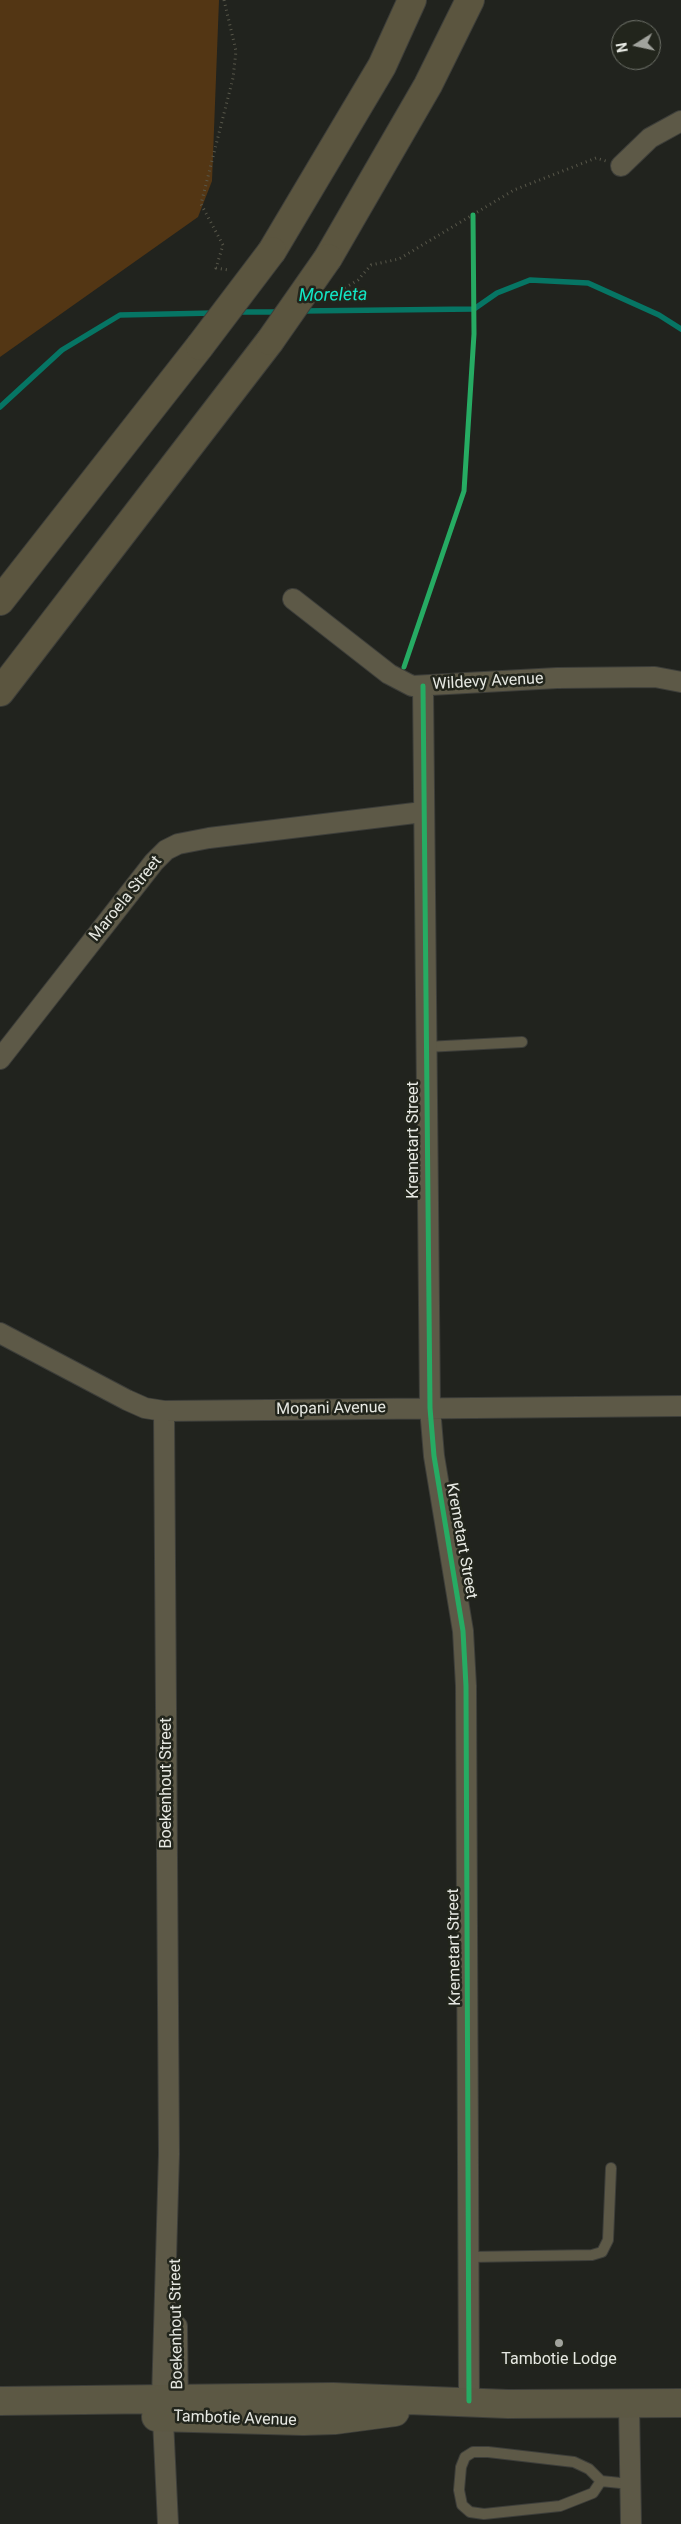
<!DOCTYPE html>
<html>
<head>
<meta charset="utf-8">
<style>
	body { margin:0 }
	#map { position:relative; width:681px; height:2524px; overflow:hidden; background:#21231e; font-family:Roboto,sans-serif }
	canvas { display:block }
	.north { position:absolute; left:611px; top:20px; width:50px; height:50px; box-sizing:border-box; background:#22251c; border:1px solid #70736b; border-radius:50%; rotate:260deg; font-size:14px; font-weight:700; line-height:20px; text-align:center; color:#e6e8e2 }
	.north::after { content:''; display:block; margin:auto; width:18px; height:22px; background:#a1a39d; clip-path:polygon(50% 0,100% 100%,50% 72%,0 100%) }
</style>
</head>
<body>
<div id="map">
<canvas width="681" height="2524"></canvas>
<div class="north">N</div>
</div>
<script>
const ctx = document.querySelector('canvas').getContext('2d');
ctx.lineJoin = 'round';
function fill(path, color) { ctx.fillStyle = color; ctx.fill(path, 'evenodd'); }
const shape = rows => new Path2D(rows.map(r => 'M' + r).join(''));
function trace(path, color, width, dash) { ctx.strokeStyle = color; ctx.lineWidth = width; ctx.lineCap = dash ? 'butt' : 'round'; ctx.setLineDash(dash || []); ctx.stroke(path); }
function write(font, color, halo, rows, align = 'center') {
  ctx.font = font + ' Roboto,sans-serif'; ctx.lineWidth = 5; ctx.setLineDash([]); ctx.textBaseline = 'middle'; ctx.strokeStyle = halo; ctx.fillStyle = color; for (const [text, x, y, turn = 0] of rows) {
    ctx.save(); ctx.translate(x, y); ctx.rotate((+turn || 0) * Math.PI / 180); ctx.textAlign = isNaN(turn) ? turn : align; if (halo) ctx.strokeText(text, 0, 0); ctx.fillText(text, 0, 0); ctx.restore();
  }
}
fill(shape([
	[0,0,219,0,212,181,198,217,0,357]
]), '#533614');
trace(shape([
	[301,311,474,309,497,293,530,280,588,283,659,315,681,329],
	[236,312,279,312],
	[0,407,62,350,120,315,214,313]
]), '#067564', 5.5);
const lane = shape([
	[426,1047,522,1042],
	[468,2257,592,2255,602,2252,608,2240,611,2168],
	[601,2481,593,2493,560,2506,484,2514,470,2512,462,2505,459,2490,461,2467,465,2457,473,2452,488,2452,574,2462,589,2469,601,2481,630,2484]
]);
const street = shape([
	[621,166,650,138,681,121],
	[293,599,389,674,412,686,557,678,655,677,681,682],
	[423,686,430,1408,434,1456,463,1631,466,1686,469,2401],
	[0,1059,154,862,166,850,178,844,209,838,423,812],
	[0,1333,127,1400,145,1408,164,1411,681,1406],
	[164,1411,169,2154,162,2399,168,2524],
	[177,2326,178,2412],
	[629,2403,631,2524]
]);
const secondary = shape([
	[0,2401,333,2397,508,2404,681,2403],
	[156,2417,303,2421,335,2420,395,2412]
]);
const highway = shape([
	[272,251,382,66,412,0],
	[328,258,428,85,470,0],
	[0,601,200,346],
	[0,692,270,341]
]);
trace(lane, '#3d3e3a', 12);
trace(street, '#3d3e3a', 22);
trace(secondary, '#3d3e3a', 30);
trace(highway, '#3d3e3a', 30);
trace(shape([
	[224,0,236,51,233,78,201,204,223,245,216,268,229,270],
	[331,291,338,292,358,280,371,265,399,259,514,190,596,158,606,161]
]), '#58574a', 3, [1, 4]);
trace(lane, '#5d5947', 10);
trace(street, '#5d5947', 20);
trace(secondary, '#5c5844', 28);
trace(highway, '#5b553f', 28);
const highwayBridge = shape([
	[270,341,328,258],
	[200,346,272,251]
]);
trace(highwayBridge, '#3d3e3a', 30, []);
trace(highwayBridge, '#5b553f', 28);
trace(shape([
	[404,667,464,491,474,334,473,215],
	[423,686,430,1408,434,1456,463,1631,466,1686,469,2401]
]), '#26ab63', 5);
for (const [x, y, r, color] of [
	[559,2343,5,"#a1a39d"]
]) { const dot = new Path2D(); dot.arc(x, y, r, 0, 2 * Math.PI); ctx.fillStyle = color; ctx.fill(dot); trace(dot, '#22251c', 2); }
write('16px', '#e6e8e2', '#22251c', [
	["Wildevy Avenue",488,682,-3],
	["Maroela Street",126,899,-51],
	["Kremetart Street",414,1140,-90],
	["Mopani Avenue",331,1409,-1],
	["Kremetart Street",461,1541,80],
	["Boekenhout Street",167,1783,-90],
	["Kremetart Street",455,1947,-91],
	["Boekenhout Street",177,2324,-91],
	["Tambotie Avenue",235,2419,2]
]);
write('16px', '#e6e8e2', '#22251c', [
	["Tambotie Lodge",559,2360]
]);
write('italic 18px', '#12e6c6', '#22251c', [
	["Moreleta",333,296,-1]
]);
</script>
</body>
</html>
